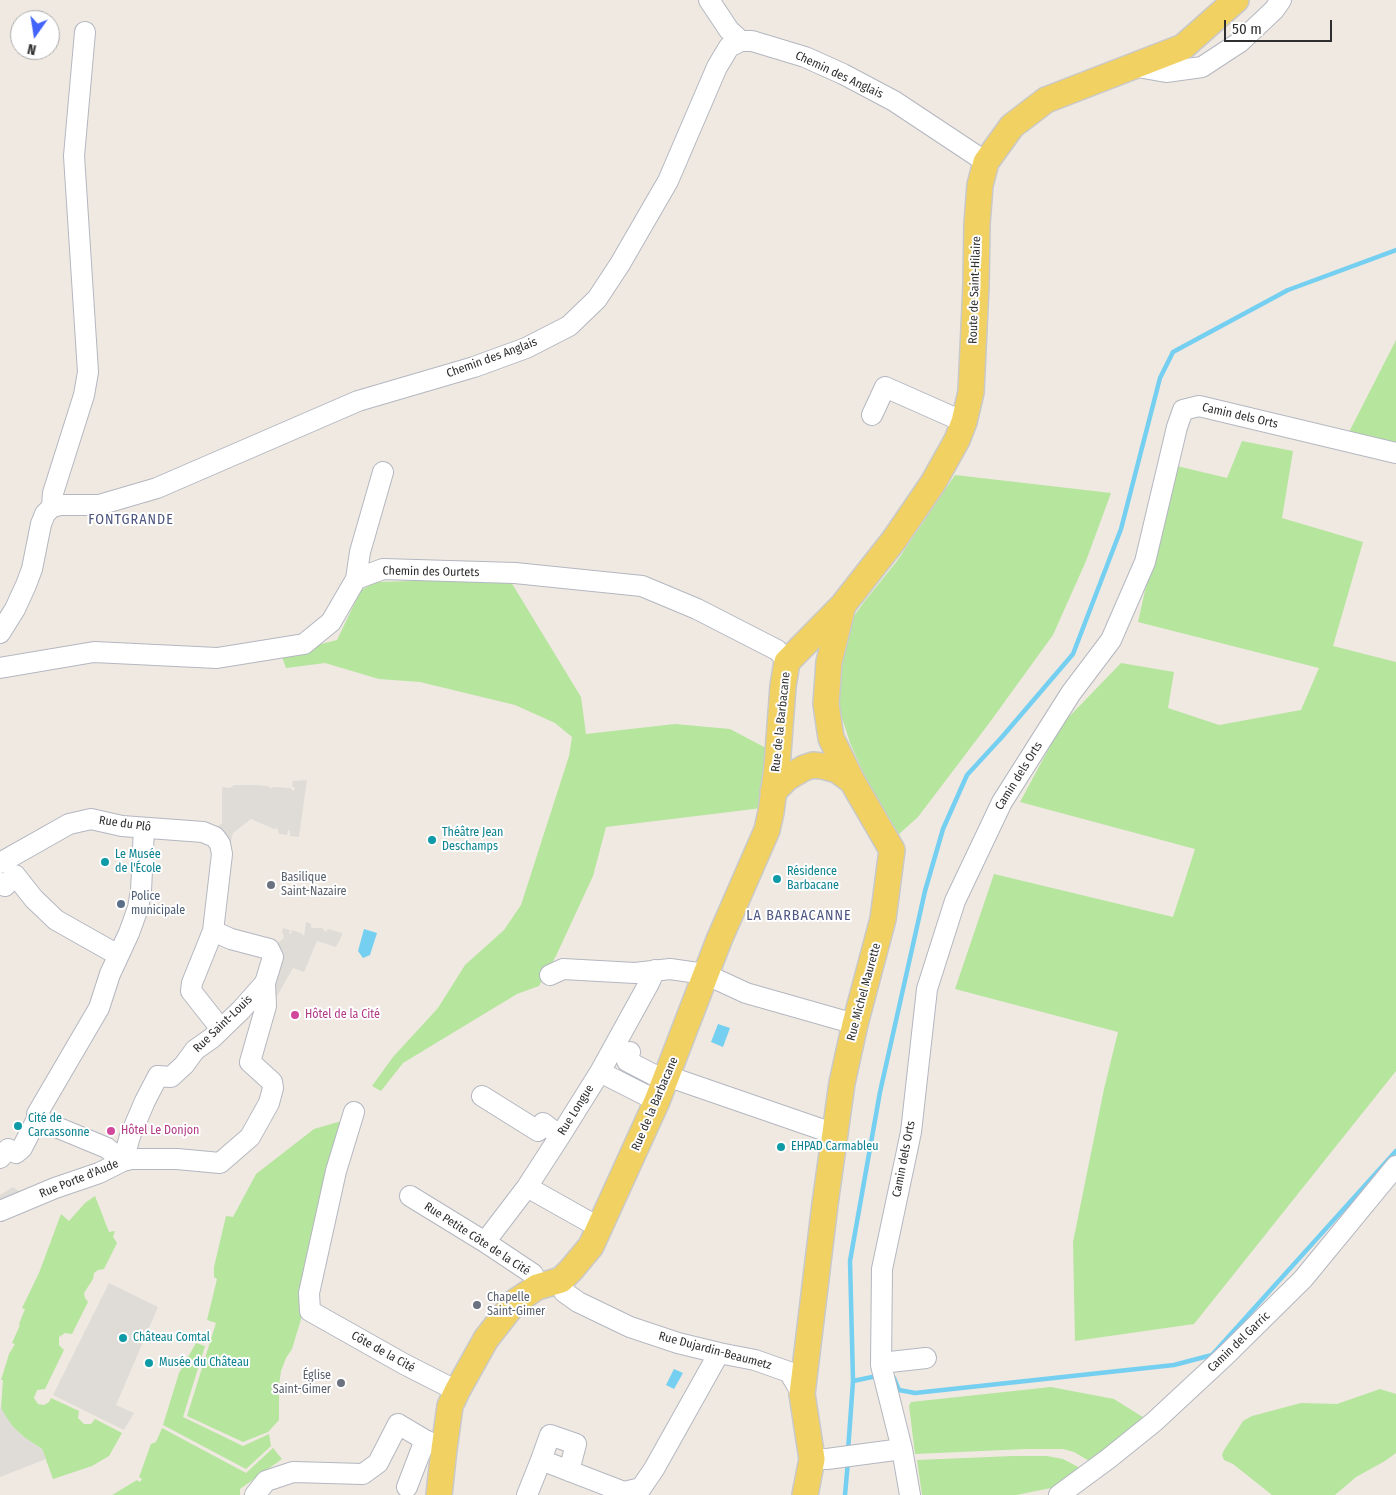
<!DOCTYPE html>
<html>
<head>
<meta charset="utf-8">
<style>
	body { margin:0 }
	#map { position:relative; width:1396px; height:1495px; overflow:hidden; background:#efe9e1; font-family:"Fira Sans Condensed",sans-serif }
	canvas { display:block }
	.north { position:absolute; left:10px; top:10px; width:50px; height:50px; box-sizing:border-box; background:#fff; border:1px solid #ababab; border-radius:50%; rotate:193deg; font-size:14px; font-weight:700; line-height:20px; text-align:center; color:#2e2e2e }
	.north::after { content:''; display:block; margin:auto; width:18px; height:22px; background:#4264fb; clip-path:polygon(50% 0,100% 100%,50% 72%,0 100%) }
	.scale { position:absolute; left:1224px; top:20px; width:108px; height:22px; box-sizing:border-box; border:2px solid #2e2e2e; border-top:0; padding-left:6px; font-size:15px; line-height:18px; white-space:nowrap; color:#2e2e2e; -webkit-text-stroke:4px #fff; paint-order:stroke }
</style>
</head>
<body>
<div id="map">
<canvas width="1396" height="1495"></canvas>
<div class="north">N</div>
<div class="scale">50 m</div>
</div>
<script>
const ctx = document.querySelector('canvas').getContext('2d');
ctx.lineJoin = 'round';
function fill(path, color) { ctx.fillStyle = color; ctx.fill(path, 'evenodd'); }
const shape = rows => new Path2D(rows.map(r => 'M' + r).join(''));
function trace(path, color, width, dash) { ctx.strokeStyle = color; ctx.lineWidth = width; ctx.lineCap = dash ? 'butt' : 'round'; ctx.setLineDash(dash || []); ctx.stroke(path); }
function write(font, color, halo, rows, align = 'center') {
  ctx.font = font + ' "Fira Sans Condensed",sans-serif'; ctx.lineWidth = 4; ctx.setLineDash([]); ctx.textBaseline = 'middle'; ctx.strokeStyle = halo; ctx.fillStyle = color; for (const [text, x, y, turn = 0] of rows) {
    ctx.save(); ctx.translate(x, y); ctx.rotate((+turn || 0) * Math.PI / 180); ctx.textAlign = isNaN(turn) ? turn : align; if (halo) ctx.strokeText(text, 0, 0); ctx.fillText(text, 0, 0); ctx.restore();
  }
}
fill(shape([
	[1396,340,1396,449,1346,438],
	[1242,441,1293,451,1282,518,1363,542,1333,646,1396,662,1396,1071,1194,1324,1075,1341,1073,1242,1104,1089,1118,1032,955,989,994,874,1173,917,1195,849,1020,802,1062,724,1121,663,1174,672,1168,708,1219,725,1301,710,1319,668,1138,622,1173,465,1227,478],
	[955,475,1111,493,1086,561,1053,635,990,722,918,817,899,834,873,794,850,743,838,705,838,683,847,631,854,616,864,602,897,561],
	[446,580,511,582,581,697,586,734,675,724,730,729,766,748,762,808,606,827,593,876,556,956,539,986,517,994,403,1063,381,1091,372,1086,393,1057,438,1008,465,965,504,930,521,905,569,756,572,737,555,723,515,705,420,682,379,679,325,663,286,668,281,654,337,640,361,590,376,582],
	[345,1120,305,1260,302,1316,292,1349,286,1358,281,1371,279,1385,279,1420,268,1432,243,1442,187,1416,216,1323,207,1320,217,1279,214,1277,214,1267,226,1216,233,1217,256,1174,314,1129],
	[95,1196,109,1232,115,1231,113,1237,117,1243,104,1269,98,1270,94,1273,93,1279,84,1293,85,1298,88,1302,72,1334,65,1333,59,1337,59,1345,64,1350,45,1389,37,1390,34,1398,38,1404,44,1405,49,1402,51,1398,79,1411,78,1418,84,1424,91,1424,95,1419,122,1433,109,1456,92,1466,53,1479,42,1449,25,1438,13,1427,3,1414,1,1407,3,1380,1,1380,9,1354,15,1344,12,1343,20,1325,19,1324,25,1309,22,1308,39,1273,61,1214,69,1221,85,1203],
	[196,1343,205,1346,183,1417,243,1446,269,1434,271,1446,246,1469,163,1425,179,1373],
	[1051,1387,1114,1399,1146,1419,1091,1462,1074,1452,1063,1449,1026,1449,915,1454,909,1406,911,1402],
	[1380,1389,1396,1394,1396,1453,1385,1461,1356,1477,1335,1495,1272,1495,1233,1464,1224,1460,1222,1455,1224,1450,1236,1432,1243,1421,1252,1416,1301,1403,1337,1404],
	[162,1428,246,1473,273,1448,282,1459,240,1489,240,1495,112,1495,137,1480,140,1482,142,1479,139,1477,151,1444,156,1442],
	[1013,1456,1047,1456,1063,1459,1082,1469,1056,1487,1016,1495,922,1495,917,1460]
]), '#b6e59e');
fill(shape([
	[307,780,299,837,290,836,290,831,288,830,287,835,279,834,277,828,274,829,251,819,233,833,227,860,216,828,222,823,222,787,230,788,234,785,254,785,268,786,270,788,275,787,290,788,294,791,295,788,292,786,293,781],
	[306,922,311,924,311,927,312,928,322,928,326,932,328,929,342,933,342,935,336,947,317,941,304,972,293,968,276,998,274,995,269,949,283,939,284,936,282,932,283,928,290,930,289,934,291,934,292,930,301,933,304,936],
	[13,1187,20,1192,31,1207,7,1216,0,1222,0,1195],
	[109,1283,158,1307,116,1405,134,1413,124,1430,53,1395],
	[0,1407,13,1427,25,1438,42,1449,46,1459,0,1477]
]), '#dfdcd8');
fill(shape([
	[364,929,377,933,370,955,363,958,358,951],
	[718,1024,730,1028,723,1047,711,1042],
	[674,1369,683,1373,674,1389,666,1385]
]), '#75cff0');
trace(shape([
	[894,1378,899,1390,915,1393,1174,1365,1212,1355,1396,1151],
	[853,1381,877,1376],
	[848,1451,853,1381,850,1261,880,1092,925,891,943,829,967,775,1002,737,1073,654,1121,529,1160,378,1173,352,1288,290,1396,250],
	[845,1495,848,1461]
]), '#75cff0', 4.5);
const minor = shape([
	[709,0,729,30,741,41],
	[1132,66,1166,72,1202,67,1240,42,1274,10,1281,0],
	[872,415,885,387,964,422],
	[52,507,53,493,84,395,88,372,74,156,85,32],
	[356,579,360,552,383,472],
	[0,633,15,609,26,585,32,569,41,524,45,514,52,507,60,505,99,505,157,488,358,401,474,367,526,348,569,326,597,299,620,264,668,181,717,67,729,47,741,41,752,41,805,57,843,74,894,101,986,162],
	[0,668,94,652,217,658,304,644,331,622,356,579,383,569,515,573,642,586,697,609,777,650,784,657,787,662],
	[0,863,69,824,91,819,122,826,203,832,215,837,220,844,222,854,213,931,231,939,269,949,273,957,265,983,266,1006,250,1062,272,1082,273,1088,269,1103,250,1137,220,1163,177,1159,131,1159,123,1161,99,1173,55,1188,0,1211],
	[0,883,5,886,15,875,34,899,56,920,118,955],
	[213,931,192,983,191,991,221,1029],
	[550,975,563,969,635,973,670,969,705,974,746,993,855,1024],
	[630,1052,627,1061,654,1075,667,1076,835,1134],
	[600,1072,657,1101],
	[482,1096,538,1131,543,1123,560,1136],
	[354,1112,336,1171,309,1293,310,1311,404,1364,457,1391],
	[37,1119,37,1114,99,1008,110,974,129,933,138,908,141,891,144,828],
	[0,1158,8,1149,16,1153,22,1148,37,1119,107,1148,123,1161],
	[123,1161,130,1136,145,1101,158,1076,171,1077,184,1065,195,1050,212,1038,241,1010,265,983],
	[527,1187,600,1228],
	[410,1196,485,1242,533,1274,537,1287],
	[485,1242,527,1187,560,1136,600,1072,648,985,655,970],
	[561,1280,564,1292,578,1302,630,1327,678,1343,719,1353,755,1360,789,1372,802,1394],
	[881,1363,926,1358],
	[812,1459,827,1459,902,1449],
	[541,1460,550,1435,576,1444,569,1471],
	[407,1487,425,1440],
	[255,1495,266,1481,293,1472,363,1474,378,1463,398,1424,425,1440,444,1449],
	[527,1495,541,1460,624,1492,641,1488,654,1469,719,1353],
	[910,1495,902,1449,881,1365,882,1269,911,1132,927,989,955,901,1002,802,1071,693,1111,640,1145,562,1177,427,1183,410,1199,406,1396,453],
	[1059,1495,1108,1459,1154,1422,1225,1356,1303,1279,1396,1166]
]);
const major = shape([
	[787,662,843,605,894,540,933,483,957,440,964,422,971,392,976,285,977,224,980,185,986,162,1012,126,1046,100,1183,47,1236,0],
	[773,792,787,778,804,768,813,765,822,766,837,770,852,781],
	[439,1495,444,1449,450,1406,457,1391,486,1339,515,1302,537,1287,561,1280,571,1270,591,1246,657,1101,719,940,767,830,771,812,777,767,783,686,787,662],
	[805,1495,812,1459,802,1394,825,1204,842,1083,855,1024,883,919,892,850,852,781,831,738,826,704,829,662,843,605]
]);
trace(minor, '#b4b7c1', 22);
trace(major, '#c9c9c9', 28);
trace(minor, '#fff', 20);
trace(major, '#f2d163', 25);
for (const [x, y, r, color] of [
	[432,840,5,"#0f9aa8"],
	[105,862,5,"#0f9aa8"],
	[777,879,5,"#0f9aa8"],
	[271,885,5,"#6b7280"],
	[121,904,5,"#5c6f8a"],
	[295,1015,5,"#d1479c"],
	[18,1126,5,"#0f9aa8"],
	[111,1131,5,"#d1479c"],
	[781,1147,5,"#0f9aa8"],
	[477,1305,5,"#6b7280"],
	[123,1338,5,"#0f9aa8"],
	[149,1363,5,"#0f9aa8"],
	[341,1383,5,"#6b7280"]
]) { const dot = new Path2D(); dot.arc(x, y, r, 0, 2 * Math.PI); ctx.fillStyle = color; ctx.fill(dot); trace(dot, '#fff', 2); }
write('12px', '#2e2e2e', '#fff', [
	["Chemin des Anglais",839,75,25],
	["Route de Saint-Hilaire",975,290,-88],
	["Chemin des Anglais",492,358,-20],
	["Camin dels Orts",1240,416,13],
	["Chemin des Ourtets",431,572,1],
	["Rue de la Barbacane",781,722,-84],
	["Camin dels Orts",1019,776,-58],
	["Rue du Plô",125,824,8],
	["Rue Michel Maurette",864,992,-75],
	["Rue Saint-Louis",223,1024,-44],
	["Rue de la Barbacane",655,1104,-67],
	["Rue Longue",576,1110,-58],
	["Camin dels Orts",904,1159,-79],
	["Rue Porte d'Aude",79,1179,-22],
	["Rue Petite Côte de la Cité",477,1239,33],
	["Camin del Garric",1239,1342,-44],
	["Rue Dujardin-Beaumetz",715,1351,15],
	["Côte de la Cité",383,1352,29]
]);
write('12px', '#0d838f', '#fff', [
	["Théâtre Jean",442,833],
	["Deschamps",442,847],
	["Le Musée",115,855],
	["de l'École",115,869],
	["Résidence",787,872],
	["Barbacane",787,886],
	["Cité de",28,1119],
	["Carcassonne",28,1133],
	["EHPAD Carmableu",791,1147],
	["Château Comtal",133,1338],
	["Musée du Château",159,1363]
], 'left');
write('12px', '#5b616d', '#fff', [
	["Basilique",281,878],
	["Saint-Nazaire",281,892],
	["Chapelle",487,1298],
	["Saint-Gimer",487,1312],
	["Église",331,1376,"right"],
	["Saint-Gimer",331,1390,"right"]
], 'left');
write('12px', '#4e5e75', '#fff', [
	["Police",131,897],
	["municipale",131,911]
], 'left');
write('12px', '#b23c85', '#fff', [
	["Hôtel de la Cité",305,1015],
	["Hôtel Le Donjon",121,1131]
], 'left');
ctx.letterSpacing = '1px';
write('14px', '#4d5680', '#fff', [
	["FONTGRANDE",131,520],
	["LA BARBACANNE",799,916]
]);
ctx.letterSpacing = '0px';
</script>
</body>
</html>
